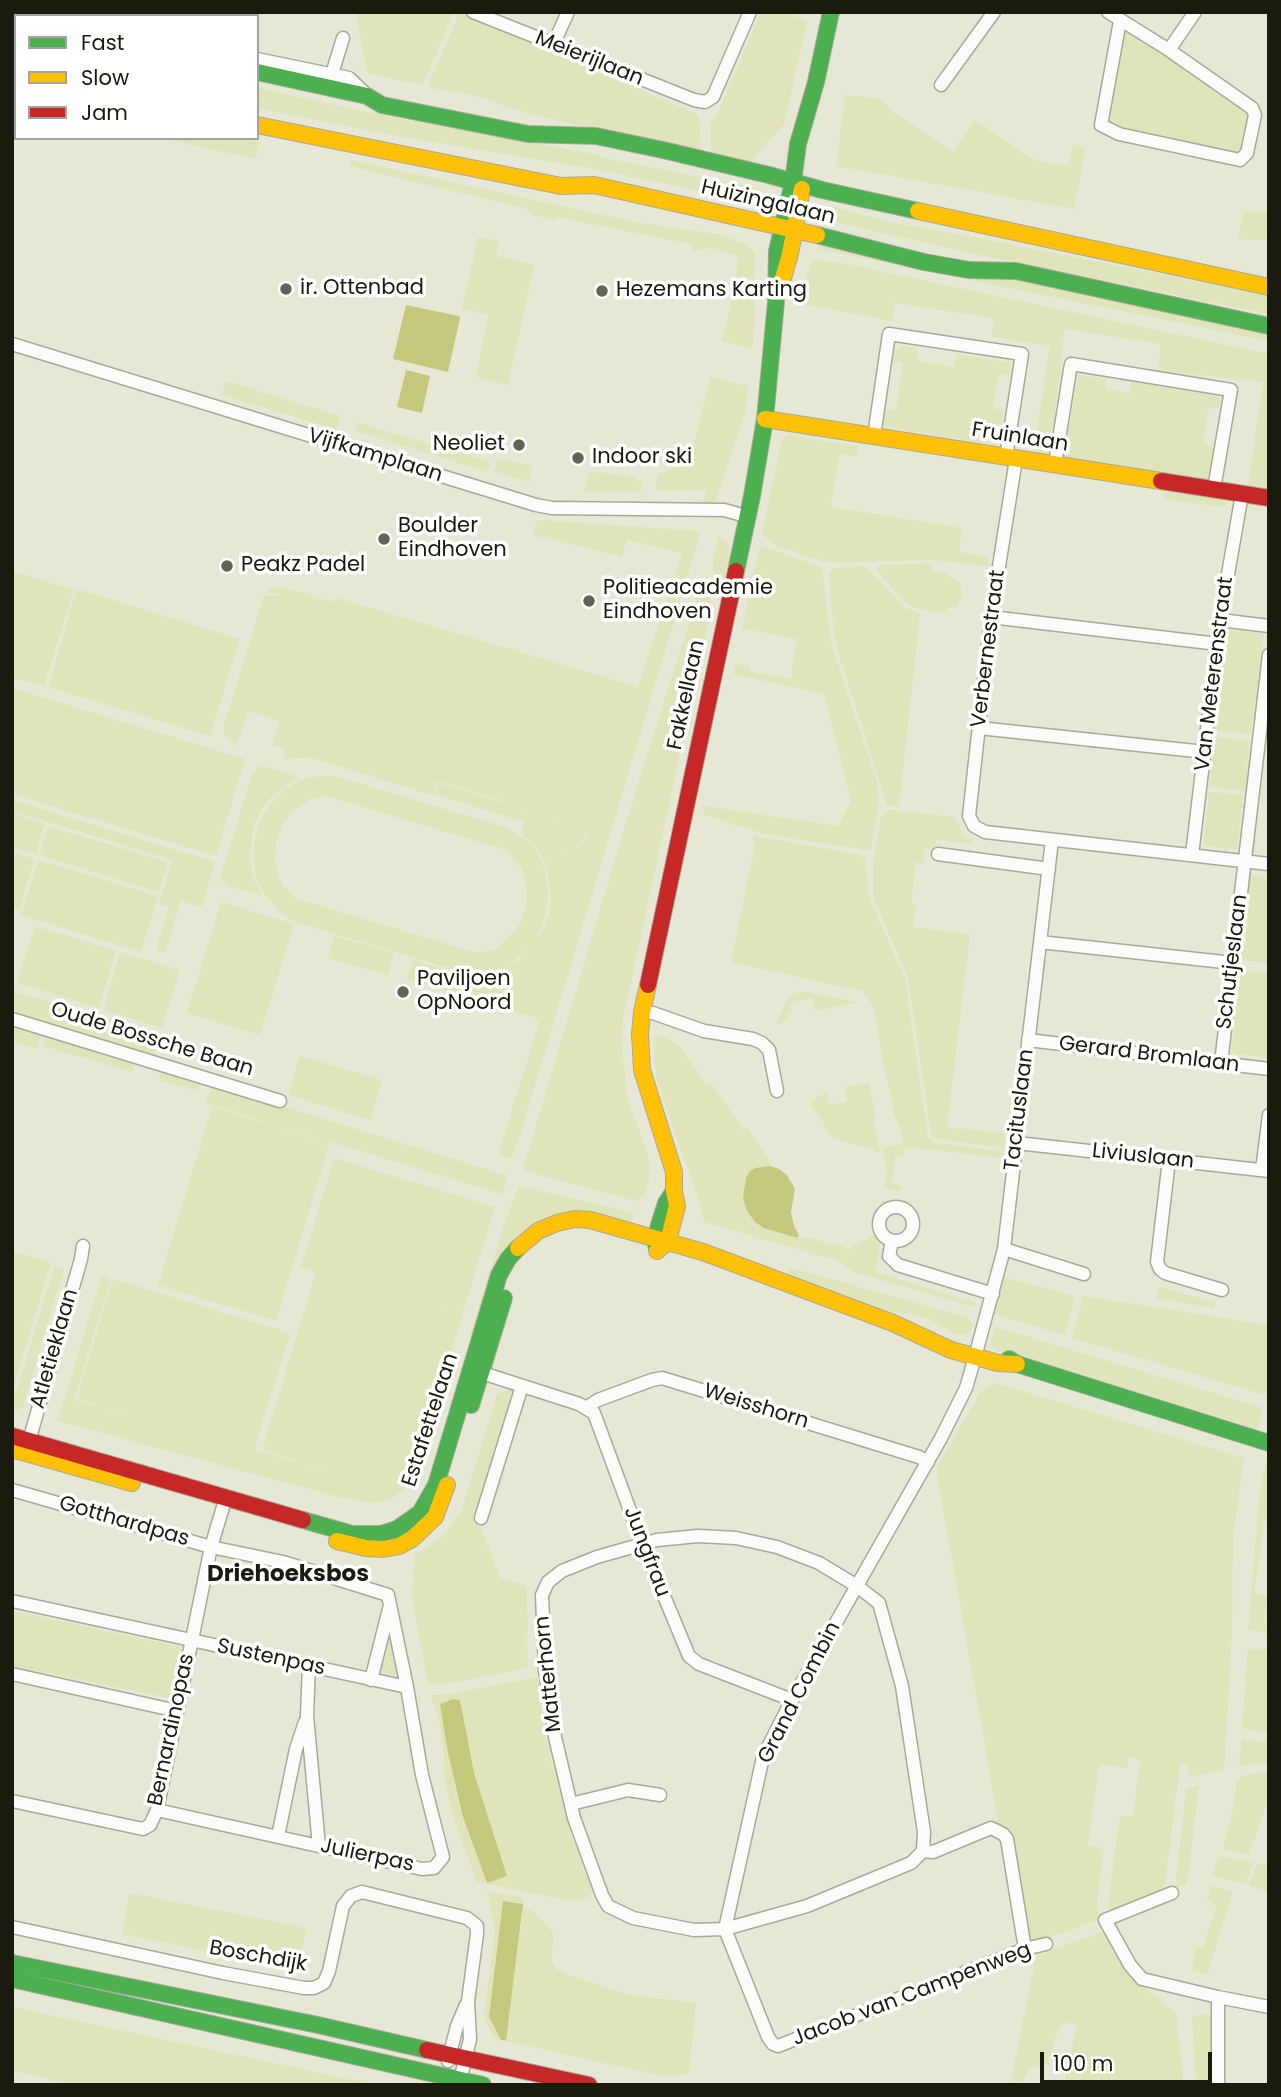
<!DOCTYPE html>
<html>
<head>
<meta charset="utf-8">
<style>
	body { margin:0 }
	#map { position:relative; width:1281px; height:2097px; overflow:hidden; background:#e6e8d5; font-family:Poppins,sans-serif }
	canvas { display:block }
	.frame { position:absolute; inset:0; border:14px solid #1a1b0e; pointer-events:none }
	.legend { position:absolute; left:14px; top:14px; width:245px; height:126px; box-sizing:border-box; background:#fff; border:2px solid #a3a49f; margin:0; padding:9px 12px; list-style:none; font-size:21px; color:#1a1b0e }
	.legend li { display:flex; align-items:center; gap:14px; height:35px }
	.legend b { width:35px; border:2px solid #a3a49f }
	.scale { position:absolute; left:1040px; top:2052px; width:172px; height:32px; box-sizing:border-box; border:4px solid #1a1b0e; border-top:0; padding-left:9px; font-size:21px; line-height:24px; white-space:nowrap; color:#1a1b0e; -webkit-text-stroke:5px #fff; paint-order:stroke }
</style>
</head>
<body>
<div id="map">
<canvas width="1281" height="2097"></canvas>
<div class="frame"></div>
<ul class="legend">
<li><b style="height:9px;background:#4caf50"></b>Fast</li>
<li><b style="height:9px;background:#ffc107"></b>Slow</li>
<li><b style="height:9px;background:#c62828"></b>Jam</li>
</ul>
<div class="scale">100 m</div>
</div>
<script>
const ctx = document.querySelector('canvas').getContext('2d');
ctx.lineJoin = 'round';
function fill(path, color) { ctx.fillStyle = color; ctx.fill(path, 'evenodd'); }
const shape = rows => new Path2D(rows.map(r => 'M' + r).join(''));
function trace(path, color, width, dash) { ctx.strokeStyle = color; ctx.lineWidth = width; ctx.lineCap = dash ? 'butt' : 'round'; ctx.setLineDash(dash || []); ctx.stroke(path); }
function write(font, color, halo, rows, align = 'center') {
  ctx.font = font + ' Poppins,sans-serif'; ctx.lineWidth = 7; ctx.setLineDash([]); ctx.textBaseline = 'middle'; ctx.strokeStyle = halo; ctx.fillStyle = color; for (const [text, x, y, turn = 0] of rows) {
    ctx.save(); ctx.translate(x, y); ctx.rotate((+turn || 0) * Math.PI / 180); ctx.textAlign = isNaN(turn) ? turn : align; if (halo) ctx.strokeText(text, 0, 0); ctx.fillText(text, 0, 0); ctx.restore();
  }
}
fill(shape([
	[356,12,454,12,423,85,368,74,358,28],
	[460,12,699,115,701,152,528,114,474,95,431,88,428,85],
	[761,12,786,12,807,22,784,124,750,163,712,155,710,119,715,120],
	[1122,24,1254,116,1239,156,1105,125],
	[257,88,396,118,600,155,599,157,762,189,760,203,583,167,396,136,257,108],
	[845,95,879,99,902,118,953,152,975,120,1031,158,1040,161,1068,166,1073,144,1086,148,1074,209,836,166],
	[160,138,243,138,259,142,256,159],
	[351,160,640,223,722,235,747,245,755,253,754,330,752,349,721,341,729,314,738,262,737,256,712,248,692,251,692,244,556,217,554,221,541,216,536,217,527,209,349,166],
	[820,206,835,207,893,223,970,236,1269,296,1269,314,984,256,860,228,822,218,816,213],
	[1244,210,1269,214,1269,239,1238,240],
	[478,237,499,241,496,256,534,265,508,385,476,377,488,315,462,309],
	[818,245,967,275,1016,277,1269,330,1269,341,818,249],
	[813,260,842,263,1269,354,1269,489,1248,486,1263,382,1158,371,1161,344,1065,329,1050,456,1033,454,1050,346,992,337,994,318,895,303,892,321,803,304,804,283],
	[903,346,918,349,917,361,954,367,957,355,1011,362,1009,375,999,374,993,408,1004,411,998,444,996,445,881,426,884,409,896,410,903,363,891,361,896,350],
	[1078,375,1107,379,1106,389,1130,393,1132,382,1218,396,1220,400,1219,408,1209,407,1203,444,1215,449,1211,481,1064,458],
	[710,377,748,386,746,412,715,502,704,502,706,490,656,491,657,478,660,473,690,463],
	[226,381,337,415,340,418,337,430,222,395],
	[358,423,485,460,490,463,488,472,355,431],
	[787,435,858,446,857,456,839,454,831,507,962,528,959,552,989,557,988,566,931,560,836,563,818,560,777,546,769,541,762,533,782,439],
	[498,459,532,466,529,482,493,471],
	[589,471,635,477,641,482,642,491,584,493],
	[1170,492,1223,499,1226,505,1224,507,1168,500,1164,498,1165,493],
	[537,520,701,531,520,1135,511,1159,498,1155,540,1019,407,979,414,960,469,977,483,977,496,974,518,961,539,936,549,915,551,896,547,868,538,850,521,833,525,822,434,794,438,783,587,828,584,840,566,854,557,852,566,855,585,841,588,828,437,781,432,795,309,757,283,759,285,749,272,745,280,721,248,711,236,746,225,736,224,726,264,595,277,596,278,593,266,593,272,588,279,587,334,602,337,598,638,687,682,553,627,540,622,557,532,535],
	[718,537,726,540,730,551,723,587,713,571,713,557],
	[762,546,819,566,823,571,830,635,833,649,877,782,879,805,870,851,766,834,731,824,704,814,703,812,705,806,838,826,851,801,824,694,733,674,735,664,750,667,750,671,791,679,797,636,796,639,742,628,759,548],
	[932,563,931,572,946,573,960,583,962,597,957,608,947,607,946,612,952,613,952,614,913,608,903,600,875,569,879,565],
	[865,566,904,607,920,614,899,807,887,805,840,658,833,630,829,574,831,570,835,568],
	[12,571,74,590,44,686,12,677],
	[708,583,711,602,710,614,623,1019,622,1043,627,1096,648,1156,650,1171,648,1185,644,1196,635,1201,525,1171,524,1166,626,822,700,588],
	[77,589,240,639,210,736,48,687],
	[1224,629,1264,633,1251,734,1213,731],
	[12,688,245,759,216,856,12,794],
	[1214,737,1250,741,1245,791,1209,787],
	[264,766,298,777,271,797,261,811,253,828,250,860,252,874,262,895,227,886,221,880,221,874,253,772,257,768],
	[323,776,335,776,508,828,530,843,536,851,545,868,548,895,546,914,537,936,527,950,508,966,494,972,482,974,469,974,295,922,281,913,264,894,255,873,254,844,257,830,264,813,273,800,285,789,306,778],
	[327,796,499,848,509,853,522,869,527,891,527,904,519,925,511,935,497,948,490,951,473,952,298,899,284,887,279,878,275,860,276,842,282,825,294,810,309,800],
	[1209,792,1243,795,1237,849,1203,846],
	[12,800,215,862,202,907,181,901,165,953,156,950,169,907,159,904,172,860,12,811],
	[890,810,954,817,964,836,974,842,974,844,936,840,935,849,925,848,923,863,916,862,911,903,916,904,913,927,970,934,947,1127,1002,1133,1005,1136,1004,1148,938,1139,933,1137,931,1132,908,979,873,896,873,866,881,817,884,812],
	[12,814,45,824,36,855,12,847],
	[48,826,168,862,159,892,39,855],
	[754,836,862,855,865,859,869,897,905,979,928,1137,935,1143,1003,1151,1003,1158,905,1147,904,1156,895,1155,892,1184,901,1186,900,1192,884,1187,887,1170,882,1148,903,1143,900,1126,894,1115,889,1086,885,1074,874,1007,862,991,731,962,754,849],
	[12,852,35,859,19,910,12,907],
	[38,860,158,896,141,952,21,915],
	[1255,876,1269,879,1269,963,1241,960,1247,882,1251,877],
	[221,902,294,924,260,1035,187,1013],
	[35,926,116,951,99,1008,17,983],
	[334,936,394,953,388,975,328,958],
	[120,952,180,970,162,1028,103,1010],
	[1241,970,1269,973,1269,1058,1231,1053],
	[12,991,160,1033,153,1055,147,1057,12,1015],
	[803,992,859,1002,815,1011,812,998,790,1002,791,1013,787,1014,788,1021,776,1024,788,998,795,993],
	[12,1023,42,1033,37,1049,12,1042],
	[47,1034,135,1061,132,1072,43,1046],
	[653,1034,662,1036,680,1046,707,1085,711,1083,743,1129,747,1127,768,1159,770,1166,755,1168,749,1172,746,1178,782,1234,797,1238,814,1238,825,1243,840,1245,848,1249,873,1235,880,1240,880,1247,876,1272,976,1303,975,1307,853,1272,836,1260,704,1222,700,1204,657,1081,654,1058],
	[300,1056,382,1080,370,1120,288,1095],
	[162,1069,201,1081,197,1091,159,1080],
	[869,1083,876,1117,873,1119,880,1152,833,1138,810,1103,826,1092,829,1104,847,1102,845,1087],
	[212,1084,508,1176,502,1194,330,1142,276,1321,158,1285,212,1107,325,1141,206,1103],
	[334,1158,495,1207,462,1316,441,1310,462,1317,410,1484,392,1499,374,1503,366,1502,339,1497,58,1421,102,1275,111,1278,74,1399,127,1414,77,1398,113,1279,290,1333,254,1450,334,1472,262,1450,316,1272,301,1267],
	[519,1186,634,1213,630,1225,592,1214,521,1237,476,1339,469,1337,504,1225],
	[12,1251,51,1263,14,1385,12,1384],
	[54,1267,64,1270,23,1406,16,1411,12,1410,12,1389,17,1390],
	[788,1267,966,1317,971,1321,972,1331,962,1335,956,1335,931,1320,912,1314,887,1312,848,1296,786,1276],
	[999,1276,1075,1296,1065,1335,990,1313],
	[1158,1287,1215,1302,1214,1308,1156,1298],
	[1083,1296,1269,1325,1269,1382,1265,1395,1072,1338],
	[996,1327,1263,1408,1257,1429,996,1351,991,1344,992,1336],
	[995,1383,1244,1458,1233,1537,1232,1638,1224,1770,1192,1777,1188,1776,1189,1765,1180,1764,1166,1877,1161,1897,1112,1915,1108,1910,1109,1895,1120,1816,1133,1816,1140,1759,1129,1757,1127,1768,1099,1764,1088,1845,1104,1849,1097,1901,1099,1919,1030,1945,999,1825,936,1469,981,1391],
	[509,1389,515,1390,473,1526,480,1526,501,1578,527,1586,528,1668,451,1683,428,1685,412,1596,415,1555,427,1548,445,1533,462,1509,497,1394],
	[1265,1465,1269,1466,1269,1519,1265,1520,1254,1592,1267,1597,1264,1625,1269,1626,1269,1634,1248,1629,1258,1508],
	[12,1611,182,1647,171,1698,12,1666],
	[390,1621,400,1676,379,1672],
	[1248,1649,1269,1649,1269,1734,1242,1728],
	[538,1677,539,1694,546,1739,569,1829,592,1891,589,1897,571,1901,477,1882,454,1819,443,1771,444,1753,439,1720,431,1695,449,1694],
	[460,1700,474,1773,507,1876,487,1882,463,1817,448,1753],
	[1242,1740,1269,1742,1269,1763,1241,1766,1239,1762],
	[1269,1772,1269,1796,1249,1855,1223,1849,1233,1808,1237,1780,1249,1774],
	[1199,1785,1188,1879,1185,1885,1175,1888,1186,1789],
	[1226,1857,1253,1863,1246,1884,1212,1876,1218,1858],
	[1257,1864,1269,1866,1269,1893,1249,1885],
	[1211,1886,1233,1892,1207,1975,1192,1969,1196,1946,1203,1947,1217,1905,1206,1899],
	[487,1891,524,1898,523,1904,504,1901,489,2017,501,2040,494,2038,484,2017,495,1930],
	[130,1893,297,1926,306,1929,297,1970,122,1934],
	[523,1909,531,1910,547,1925,553,1934,552,1962,556,1969,568,1975,629,1995,696,2003,689,2073,671,2077,652,2074,506,2041],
	[1104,1931,1126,1972,1176,2013,1184,2085,1064,2085,1077,2024,1074,2023,1066,2023,1059,2028,1048,2062,1030,2069,1023,2081,1011,2081,1036,1956],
	[12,2007,372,2084,375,2085,77,2085,12,2071],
	[1204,2014,1211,2015,1212,2085,1196,2085,1192,2017]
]), '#e0e4ba');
fill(shape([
	[406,305,459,316,460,318,448,372,393,359],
	[406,370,430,376,422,413,397,407],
	[770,1166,779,1169,787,1175,795,1189,791,1212,794,1226,799,1235,797,1238,764,1228,755,1222,747,1211,743,1198,746,1178,749,1172,755,1168],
	[453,1699,460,1700,474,1773,507,1876,487,1883,463,1817,448,1753,440,1704],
	[503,1901,523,1904,506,2041,501,2040,489,2017]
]), '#c4c97e');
const street = shape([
	[473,12,694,100,705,102,713,97,750,12],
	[1108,12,1169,50,1252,108,1255,115,1247,153,1240,160,1119,134,1101,125,1120,21],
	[29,16,34,13,47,16],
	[553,45,568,12],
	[1169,50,1195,12],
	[257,59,349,78,367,95],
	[332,74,343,38],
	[941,85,994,12],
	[12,344,536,505,552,508,724,510,746,516],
	[874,436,889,334,1022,354,1006,457],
	[1016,459,991,617,969,816,974,826,985,832,1269,864],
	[1055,464,1071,364,1231,390,1214,489],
	[991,617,1218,644],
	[1220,620,1269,626],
	[979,728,1205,752],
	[938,854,1049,869],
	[1192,855,1220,620,1242,494],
	[1040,942,1233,963],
	[642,1012,653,1013,704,1031,753,1039,762,1043,769,1050,777,1091],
	[12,1019,280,1101],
	[1028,1040,1269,1069],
	[1221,1063,1269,655],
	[1017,1143,1269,1171],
	[1169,1160,1157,1262,1160,1269,1165,1273,1222,1290],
	[1262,1170,1269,1115],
	'879 1224a17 17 0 1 1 34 0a17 17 0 1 1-34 0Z',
	[892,1241,889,1256,898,1265,993,1294],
	[1004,1249,1084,1274],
	[476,1371,579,1404,594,1413,642,1543,689,1656,699,1664,792,1700],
	[587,1407,598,1400,652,1380,662,1378,919,1457,928,1462],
	[27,1448,81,1259,83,1246],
	[12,1490,211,1547,283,1562,388,1595,407,1687,422,1775,443,1857,434,1868,422,1869,157,1810],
	[481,1518,522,1386],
	[698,1536,736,1538,777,1547,819,1563,857,1586,879,1603,902,1686,924,1832,923,1851,911,1863,807,1906,725,1929,694,1930,633,1918,608,1906,602,1895,574,1818,555,1737,545,1670,542,1595,548,1582,562,1571,597,1557,657,1540,698,1536],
	[12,1601,407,1687],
	[309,1665,307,1716,319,1846],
	[12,1674,177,1711],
	[371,1680,389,1609],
	[12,1801,143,1829,150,1825,157,1810,211,1547,226,1497],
	[571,1804,628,1790,660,1795],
	[278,1836,296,1749,305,1722],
	[923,1851,933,1852,991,1828,1003,1834,1007,1839,1025,1949],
	[1172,1893,1105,1920,1130,1965,1142,1979,1218,1997,1269,2007],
	[12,1927,223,1973,304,1988,314,1988,324,1983,329,1971,343,1906,351,1896,362,1892,467,1918,477,1926,477,1934,468,2001,470,2039,459,2085],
	[1046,1944,1025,1949,778,2046,773,2044,768,2037,725,1929,763,1757,792,1700,941,1438,966,1388,975,1357,1004,1249,1052,840],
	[448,2061,457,2026,466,2005],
	[1218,2085,1218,1997]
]);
const fast = shape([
	[257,72,367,96,382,105,528,134,596,136,663,150,769,175,822,190,918,211],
	[817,235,924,262,969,270,1016,271,1269,326],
	[736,571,752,496,765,419,776,302,777,251,793,182,798,144,816,82,831,12],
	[657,1249,655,1238,666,1203,674,1191],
	[1009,1359,1017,1364,1269,1443],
	[471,1405,504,1298],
	[303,1520,352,1534,381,1534,397,1529,420,1513,436,1485,499,1275,508,1259,518,1248],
	[12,1963,318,2025,427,2050],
	[12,1979,483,2085]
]);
const slow = shape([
	[12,27,16,28],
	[12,66,16,67],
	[257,125,561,186,594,185,817,235],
	[918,211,1269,287],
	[781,285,790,254,802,189],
	[765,419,1161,481],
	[648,985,642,1012,640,1034,642,1070,674,1172,674,1191,677,1206,668,1241,657,1251],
	[518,1248,538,1231,557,1223,575,1219,590,1220,703,1252,893,1323,951,1350,998,1363,1017,1364],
	[12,1449,132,1483],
	[337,1541,366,1548,383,1549,399,1546,412,1539,435,1517,447,1485]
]);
const jam = shape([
	[1161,481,1269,498],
	[648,985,736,571],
	[12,1436,303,1520],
	[427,2050,589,2085]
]);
trace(street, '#a8a99a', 15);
trace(fast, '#a8a99a', 18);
trace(slow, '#a8a99a', 18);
trace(jam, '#a8a99a', 18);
trace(street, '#fbfcf9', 12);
trace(fast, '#4caf50', 16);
trace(slow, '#ffc107', 16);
trace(jam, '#c62828', 16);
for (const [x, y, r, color] of [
	[286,289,7,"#616354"],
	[602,291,7,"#616354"],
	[519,445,7,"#616354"],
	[578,458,7,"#616354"],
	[384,539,7,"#616354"],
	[227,566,7,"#616354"],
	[589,601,7,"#616354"],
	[403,992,7,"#616354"]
]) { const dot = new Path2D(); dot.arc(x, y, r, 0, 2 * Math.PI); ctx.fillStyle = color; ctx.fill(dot); trace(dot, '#fff', 2.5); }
write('21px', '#1a1b0e', '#fff', [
	["Meierijlaan",589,59,22],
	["Huizingalaan",768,203,13],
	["Fruinlaan",1020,438,9],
	["Vijfkamplaan",375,456,17],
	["Verbernestraat",989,649,-83],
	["Van Meterenstraat",1215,674,-83],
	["Fakkellaan",687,695,-78],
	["Schutjeslaan",1233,962,-83],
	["Oude Bossche Baan",152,1040,17],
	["Gerard Bromlaan",1149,1055,7],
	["Tacituslaan",1020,1110,-83],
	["Liviuslaan",1143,1157,6],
	["Atletieklaan",55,1349,-74],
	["Weisshorn",756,1407,17],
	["Estafettelaan",431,1420,-72],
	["Gotthardpas",124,1522,16],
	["Jungfrau",646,1552,69],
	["Sustenpas",271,1658,12],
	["Matterhorn",549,1674,-96],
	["Grand Combin",800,1693,-63],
	["Bernardinopas",172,1730,-78],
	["Julierpas",367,1856,12],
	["Boschdijk",258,1957,10],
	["Jacob van Campenweg",912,1995,-21]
]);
write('21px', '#1a1b0e', '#fff', [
	["ir. Ottenbad",300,289],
	["Hezemans Karting",616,291],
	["Neoliet",505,445,"right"],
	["Indoor ski",592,458],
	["Boulder",398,527],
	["Eindhoven",398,551],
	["Peakz Padel",241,566],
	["Politieacademie",603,589],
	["Eindhoven",603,613],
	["Paviljoen",417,980],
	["OpNoord",417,1004]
], 'left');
write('bold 23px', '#1a1b0e', '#fff', [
	["Driehoeksbos",288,1575]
]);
</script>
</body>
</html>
